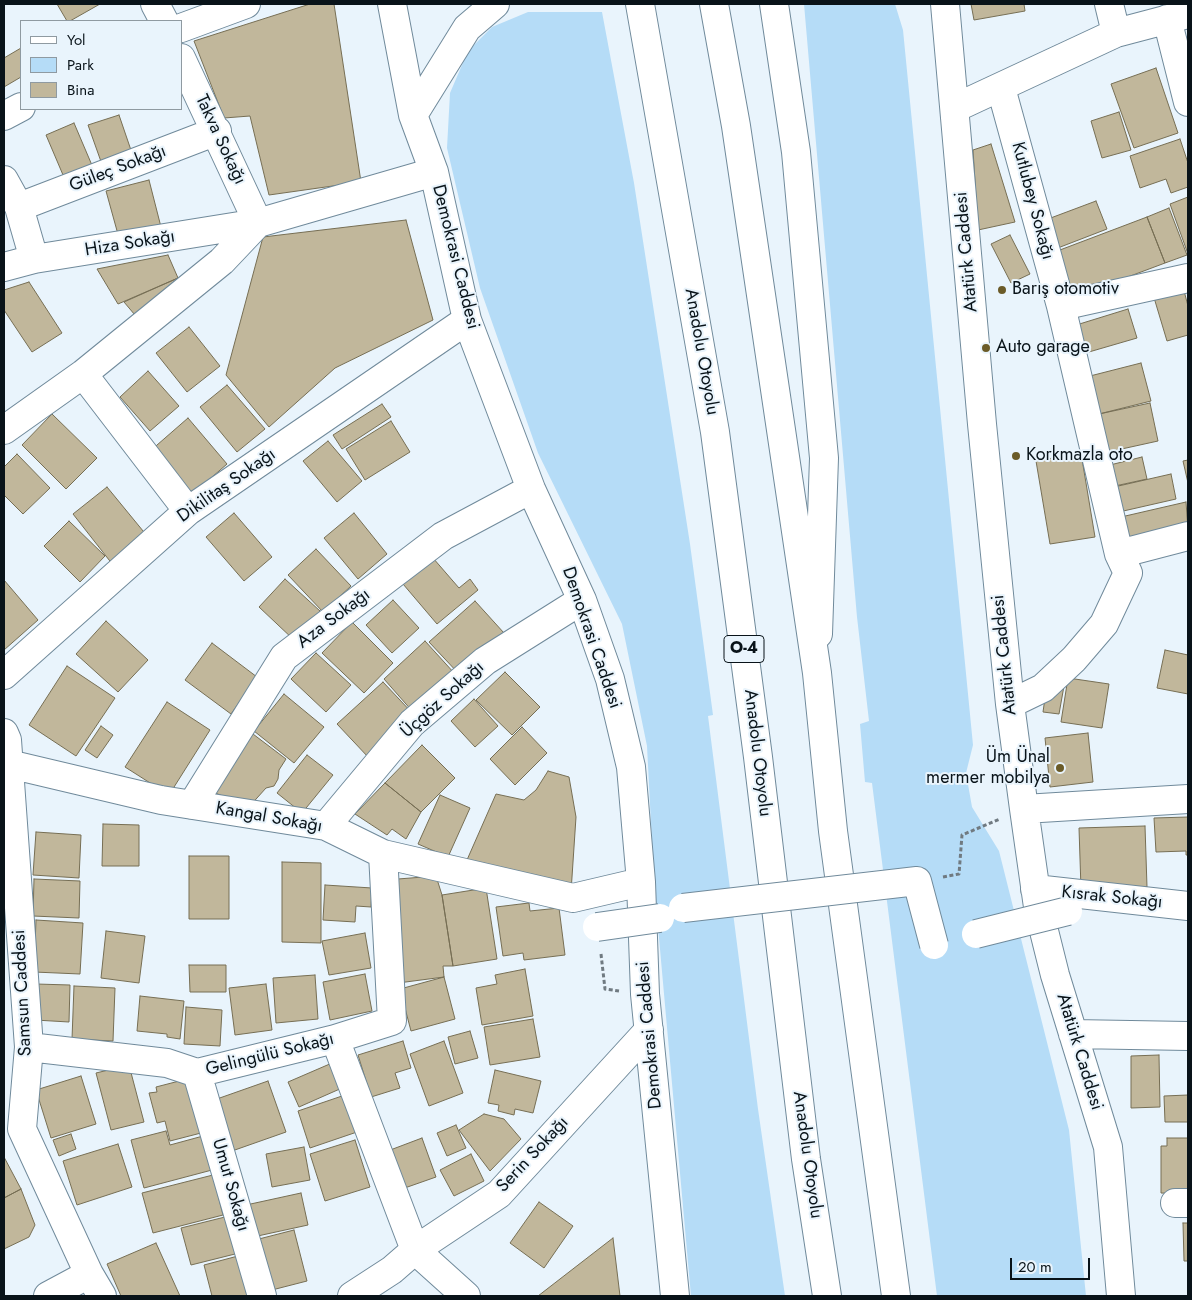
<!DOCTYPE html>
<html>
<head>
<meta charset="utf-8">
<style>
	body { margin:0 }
	#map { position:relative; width:1192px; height:1300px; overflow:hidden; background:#e9f4fc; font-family:Jost,sans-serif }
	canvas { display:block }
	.frame { position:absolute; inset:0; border:5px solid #091319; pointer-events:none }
	.legend { position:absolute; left:20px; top:20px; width:162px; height:90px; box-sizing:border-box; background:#e9f4fc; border:1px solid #8f9aa1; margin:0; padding:6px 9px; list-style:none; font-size:15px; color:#091319 }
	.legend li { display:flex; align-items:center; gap:10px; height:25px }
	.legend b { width:25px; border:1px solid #8f9aa1 }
	.scale { position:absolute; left:1010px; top:1258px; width:80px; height:22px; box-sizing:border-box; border:2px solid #091319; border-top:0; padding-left:6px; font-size:15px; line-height:18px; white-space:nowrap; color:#091319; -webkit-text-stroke:4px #e9f4fc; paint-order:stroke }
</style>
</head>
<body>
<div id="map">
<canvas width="1192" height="1300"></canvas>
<div class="frame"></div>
<ul class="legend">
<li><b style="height:6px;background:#fff"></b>Yol</li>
<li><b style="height:14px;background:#b5dcf7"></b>Park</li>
<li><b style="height:14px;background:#c1b79b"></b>Bina</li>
</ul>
<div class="scale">20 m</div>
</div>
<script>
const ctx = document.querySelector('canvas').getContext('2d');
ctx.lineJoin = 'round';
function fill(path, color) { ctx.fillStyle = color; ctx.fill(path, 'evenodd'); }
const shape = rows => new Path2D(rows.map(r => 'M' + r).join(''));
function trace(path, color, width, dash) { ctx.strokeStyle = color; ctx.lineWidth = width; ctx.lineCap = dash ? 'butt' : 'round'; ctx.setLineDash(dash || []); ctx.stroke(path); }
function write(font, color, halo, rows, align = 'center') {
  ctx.font = font + ' Jost,sans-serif'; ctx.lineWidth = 4; ctx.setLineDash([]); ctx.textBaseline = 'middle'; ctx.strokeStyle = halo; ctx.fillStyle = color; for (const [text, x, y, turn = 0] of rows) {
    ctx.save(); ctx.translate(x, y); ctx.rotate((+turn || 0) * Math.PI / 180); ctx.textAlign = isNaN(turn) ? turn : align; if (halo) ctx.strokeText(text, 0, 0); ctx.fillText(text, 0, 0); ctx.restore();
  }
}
fill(shape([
	[804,4,895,4,903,30,973,745,966,773,972,807,999,851,1069,1130,1086,1296,937,1296,872,783,865,782,860,724,869,721,857,617],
	[528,12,602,12,634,183,690,544,713,715,708,716,758,1109,785,1296,691,1296,654,882,647,746,622,624,538,453,480,288,447,148,450,93,468,51,492,27]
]), '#b5dcf7');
const building = shape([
	[57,4,100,4,70,21,67,21,57,4],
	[310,4,334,4,361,182,269,195,250,116,224,118,194,41,310,4],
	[971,4,1024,4,1025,11,974,20,971,4],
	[21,48,21,77,4,87,4,58,21,48],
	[1156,68,1178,133,1134,148,1111,84,1156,68],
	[1119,112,1131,150,1102,158,1091,121,1119,112],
	[119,115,134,159,104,170,88,125,119,115],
	[74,123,94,170,66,182,46,135,74,123],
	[1180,139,1188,163,1188,187,1171,193,1166,179,1140,188,1130,156,1180,139],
	[991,144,1015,222,978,230,973,150,991,144],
	[149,180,161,227,119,238,106,191,149,180],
	[1188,197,1188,254,1170,204,1188,197],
	[1096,201,1107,229,1050,251,1040,222,1096,201],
	[1169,208,1187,255,1165,263,1147,217,1169,208],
	[1147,217,1165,263,1069,299,1052,253,1147,217],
	[406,220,433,320,335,368,269,427,226,375,263,237,406,220],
	[1010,235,1030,274,1011,283,991,244,1010,235],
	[168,255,178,278,118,304,97,269,168,255],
	[178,278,183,284,140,321,124,302,178,278],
	[29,282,62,333,32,352,4,310,4,290,29,282],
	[1182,283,1188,306,1188,335,1167,341,1152,291,1182,283],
	[1128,309,1137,338,1082,354,1073,326,1128,309],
	[189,327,220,366,187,392,156,353,189,327],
	[1141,363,1151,401,1099,414,1090,376,1141,363],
	[148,371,179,406,150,431,120,397,148,371],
	[227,385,265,429,237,452,200,407,227,385],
	[1150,403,1158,441,1108,452,1099,414,1150,403],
	[382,404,391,417,342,449,333,435,382,404],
	[52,414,97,458,66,489,22,445,52,414],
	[188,418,227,464,188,498,149,452,188,418],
	[391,421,410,452,365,480,346,449,391,421],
	[328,441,362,481,337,502,303,461,328,441],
	[1081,453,1095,537,1050,544,1036,461,1081,453],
	[17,454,50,488,23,514,4,495,4,467,17,454],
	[1142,457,1147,479,1115,486,1110,465,1142,457],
	[1188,460,1188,483,1183,461,1188,460],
	[1171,474,1176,499,1119,512,1114,487,1171,474],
	[107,487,148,537,113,565,73,514,107,487],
	[1186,502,1188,529,1127,543,1121,517,1186,502],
	[234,513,272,557,244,581,206,537,234,513],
	[354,513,387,554,358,579,324,538,354,513],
	[69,521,105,556,80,582,44,546,69,521],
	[316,549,351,586,323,612,288,575,316,549],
	[433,558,459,588,470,579,478,590,437,624,403,584,433,558],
	[285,579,320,611,294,640,259,607,285,579],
	[4,580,38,620,4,650,4,580],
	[393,600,419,628,392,653,366,625,393,600],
	[475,601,504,633,459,674,429,642,475,601],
	[106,621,148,660,118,692,76,654,106,621],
	[352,622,393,663,364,693,322,653,352,622],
	[425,641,455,674,413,712,384,679,425,641],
	[212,643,257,677,231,714,185,680,212,643],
	[1165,650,1188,655,1188,694,1157,688,1165,650],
	[316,653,351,685,326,712,291,679,316,653],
	[67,666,115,698,76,756,29,725,67,666],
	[505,672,540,707,512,735,476,700,505,672],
	[1068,678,1109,684,1102,728,1061,722,1068,678],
	[383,682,415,716,369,758,337,724,383,682],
	[1047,684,1064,686,1059,714,1043,712,1047,684],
	[284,694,324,727,294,763,254,731,284,694],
	[474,699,498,726,475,747,451,721,474,699],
	[167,702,210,730,169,795,125,767,167,702],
	[101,726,113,735,97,758,85,750,101,726],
	[522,727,547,753,515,785,490,759,522,727],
	[249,731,286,759,279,770,278,779,274,786,266,788,248,808,207,789,249,731],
	[1088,733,1093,782,1050,787,1045,738,1088,733],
	[422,745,455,778,421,812,385,783,422,745],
	[307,755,333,775,302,813,277,793,307,755],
	[548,771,569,777,576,817,571,892,463,869,496,794,524,800,536,790,548,771],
	[385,783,421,812,406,839,392,829,387,835,355,814,385,783],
	[440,795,470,808,448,857,418,844,440,795],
	[1188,817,1188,855,1186,855,1186,851,1156,852,1154,818,1188,817],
	[103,824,139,825,139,866,102,866,103,824],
	[1145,826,1147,887,1081,889,1079,828,1145,826],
	[36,832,81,835,79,878,33,875,36,832],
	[189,856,229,856,229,919,189,919,189,856],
	[282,862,321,863,321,943,282,942,282,862],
	[436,876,442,895,453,966,443,966,444,977,398,983,398,879,436,876],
	[34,879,80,881,79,918,33,916,34,879],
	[325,885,372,888,371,907,356,906,355,922,323,920,325,885],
	[486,888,497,959,453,966,442,895,486,888],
	[529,903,530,911,559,908,565,955,524,960,523,953,503,956,496,907,529,903],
	[36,920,83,923,80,974,34,972,36,920],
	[106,931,145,936,139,983,101,978,106,931],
	[365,933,371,968,329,975,322,941,365,933],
	[189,965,226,965,226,992,190,992,189,965],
	[525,969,533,1016,482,1025,476,988,497,984,495,975,525,969],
	[365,974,372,1011,330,1020,323,982,365,974],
	[315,975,318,1019,276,1023,273,978,315,975],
	[444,977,455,1019,411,1031,400,989,444,977],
	[36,984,70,985,69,1022,35,1020,36,984],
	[266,984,272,1030,235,1035,229,988,266,984],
	[74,986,115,988,113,1041,72,1039,74,986],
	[140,996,184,1001,180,1039,167,1037,167,1034,137,1031,140,996],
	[186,1007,222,1010,220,1046,184,1044,186,1007],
	[533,1019,540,1057,490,1065,484,1027,533,1019],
	[470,1031,478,1058,455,1064,448,1037,470,1031],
	[403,1041,411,1068,395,1073,400,1088,371,1097,358,1055,403,1041],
	[444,1041,463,1093,429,1106,410,1054,444,1041],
	[1159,1055,1160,1107,1131,1108,1131,1056,1159,1055],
	[332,1063,342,1088,299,1107,288,1082,332,1063],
	[129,1065,144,1122,111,1130,96,1073,129,1065],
	[495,1070,541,1081,533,1113,515,1109,514,1115,498,1111,499,1105,488,1103,495,1070],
	[81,1076,96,1124,51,1138,36,1090,81,1076],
	[187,1079,201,1133,170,1141,165,1121,157,1123,149,1093,157,1092,156,1087,187,1079],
	[268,1081,286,1132,232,1151,214,1100,268,1081],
	[345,1095,357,1132,310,1148,298,1111,345,1095],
	[1188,1095,1188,1122,1165,1122,1164,1096,1188,1095],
	[484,1114,504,1119,521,1139,490,1171,459,1130,484,1114],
	[456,1125,466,1148,447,1156,437,1133,456,1125],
	[166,1131,170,1145,203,1136,212,1170,144,1188,131,1140,166,1131],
	[71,1134,76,1149,59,1156,53,1140,71,1134],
	[422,1138,436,1177,399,1190,385,1152,422,1138],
	[1167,1138,1188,1138,1188,1194,1161,1193,1161,1146,1167,1146,1167,1138],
	[355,1140,370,1187,325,1201,310,1154,355,1140],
	[118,1144,132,1187,77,1205,63,1161,118,1144],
	[304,1147,310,1180,272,1187,266,1154,304,1147],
	[471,1154,484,1181,454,1196,440,1170,471,1154],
	[4,1157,21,1189,4,1198,4,1157],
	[213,1175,223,1215,153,1233,142,1193,213,1175],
	[21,1189,35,1225,29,1237,4,1249,4,1198,21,1189],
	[301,1193,308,1225,253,1237,246,1205,301,1193],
	[539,1202,573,1226,544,1268,510,1243,539,1202],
	[229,1216,239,1253,191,1265,181,1228,229,1216],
	[1183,1223,1188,1223,1188,1267,1188,1261,1184,1261,1183,1223],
	[294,1230,307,1281,268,1291,255,1240,294,1230],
	[613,1238,620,1296,538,1296,613,1238],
	[156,1243,180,1296,121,1296,107,1264,156,1243],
	[238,1256,249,1296,212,1296,204,1265,238,1256]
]);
fill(building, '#c1b79b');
trace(building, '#766e54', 1);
const minor = shape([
	[155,4,164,21],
	[392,4,413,115,434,172,467,320,531,489,582,600,610,679,631,767,641,882,645,994,675,1296],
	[774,4,796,152,824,458,818,634],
	[945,4,982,424,1010,704,1024,809,1038,907,1055,975,1108,1147,1121,1296],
	[1109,4,1116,33],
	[1167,19,1188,102],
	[181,28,246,4],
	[1001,88,1061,306,1119,554,1128,573,1104,624,1074,659,1043,688,1010,704],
	[955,108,1116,33,1188,14],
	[413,115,467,28,495,4],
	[4,116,21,107],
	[4,180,19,207,34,259],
	[19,207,217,131],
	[4,267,34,259,258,223,181,58],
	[1061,306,1188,278],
	[83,374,188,511],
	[4,430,83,374,222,261,258,223,434,172],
	[1119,554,1188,536],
	[4,675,188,511,467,320],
	[4,733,7,740,29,1047,22,1129,89,1274,102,1296],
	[9,764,161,800,326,826,383,854,573,898,641,882],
	[192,805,284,657,443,536,531,489],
	[1024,809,1188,799],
	[326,826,412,723,485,661,582,600],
	[1035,889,1188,906],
	[1073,1034,1188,1036],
	[335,1039,415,1250,466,1296],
	[29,1047,167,1063,197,1073,335,1039,392,1021,383,854],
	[197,1073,262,1296],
	[1175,1203,1188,1203],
	[48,1296,89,1274],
	[352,1296,392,1270,415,1250,499,1194,649,1030]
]);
const highway = shape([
	[640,4,715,432,758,757,806,1159,827,1296],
	[714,4,736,126,817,673,833,831,896,1296]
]);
trace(minor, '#708a9b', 30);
trace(highway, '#708a9b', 30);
trace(shape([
	[943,877,959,874,962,835,1000,819],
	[601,954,605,989,619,991]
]), '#707a81', 3, [4, 2.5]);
trace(minor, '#fff', 28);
trace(highway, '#fff', 28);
const minorBridge = shape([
	[683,908,917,881,934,945],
	[597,927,660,918],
	[976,934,1068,911]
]);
trace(minorBridge, '#708a9b', 30, []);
trace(minorBridge, '#fff', 28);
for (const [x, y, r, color] of [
	[1002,290,5,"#6b5b28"],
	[986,348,5,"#6b5b28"],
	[1016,456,5,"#6b5b28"],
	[1060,768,5,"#6b5b28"]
]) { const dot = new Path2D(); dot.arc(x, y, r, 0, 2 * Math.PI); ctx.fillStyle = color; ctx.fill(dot); trace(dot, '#e9f4fc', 2); }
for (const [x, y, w] of [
	[744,649,40]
]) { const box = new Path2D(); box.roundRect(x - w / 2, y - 13.5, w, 27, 4); ctx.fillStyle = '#e9f4fc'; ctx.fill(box); trace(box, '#091319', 1); }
write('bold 16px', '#091319', null, [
	["O-4",744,649]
]);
write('18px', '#091319', '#e9f4fc', [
	["Takva Sokağı",220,140,65],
	["Güleç Sokağı",118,169,-21],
	["Kutlubey Sokağı",1032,201,75],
	["Hiza Sokağı",130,244,-9],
	["Atatürk Caddesi",967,252,-95],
	["Demokrasi Caddesi",455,257,76],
	["Anadolu Otoyolu",701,352,80],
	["Dikilitaş Sokağı",227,486,-35],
	["Aza Sokağı",334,619,-37],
	["Demokrasi Caddesi",591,638,71],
	["Atatürk Caddesi",1005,655,-96],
	["Üçgöz Sokağı",443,700,-42],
	["Anadolu Otoyolu",757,753,83],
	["Kangal Sokağı",269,818,10],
	["Kısrak Sokağı",1112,898,6],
	["Samsun Caddesi",23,993,-93],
	["Demokrasi Caddesi",650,1035,-95],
	["Atatürk Caddesi",1079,1052,73],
	["Gelingülü Sokağı",270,1055,-14],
	["Serin Sokağı",533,1155,-47],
	["Anadolu Otoyolu",807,1155,82],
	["Umut Sokağı",230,1185,74]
]);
write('18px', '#091319', '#e9f4fc', [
	["Barış otomotiv",1012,290],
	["Auto garage",996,348],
	["Korkmazla oto",1026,456],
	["Üm Ünal",1050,758,"right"],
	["mermer mobilya",1050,779,"right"]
], 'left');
</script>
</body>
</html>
